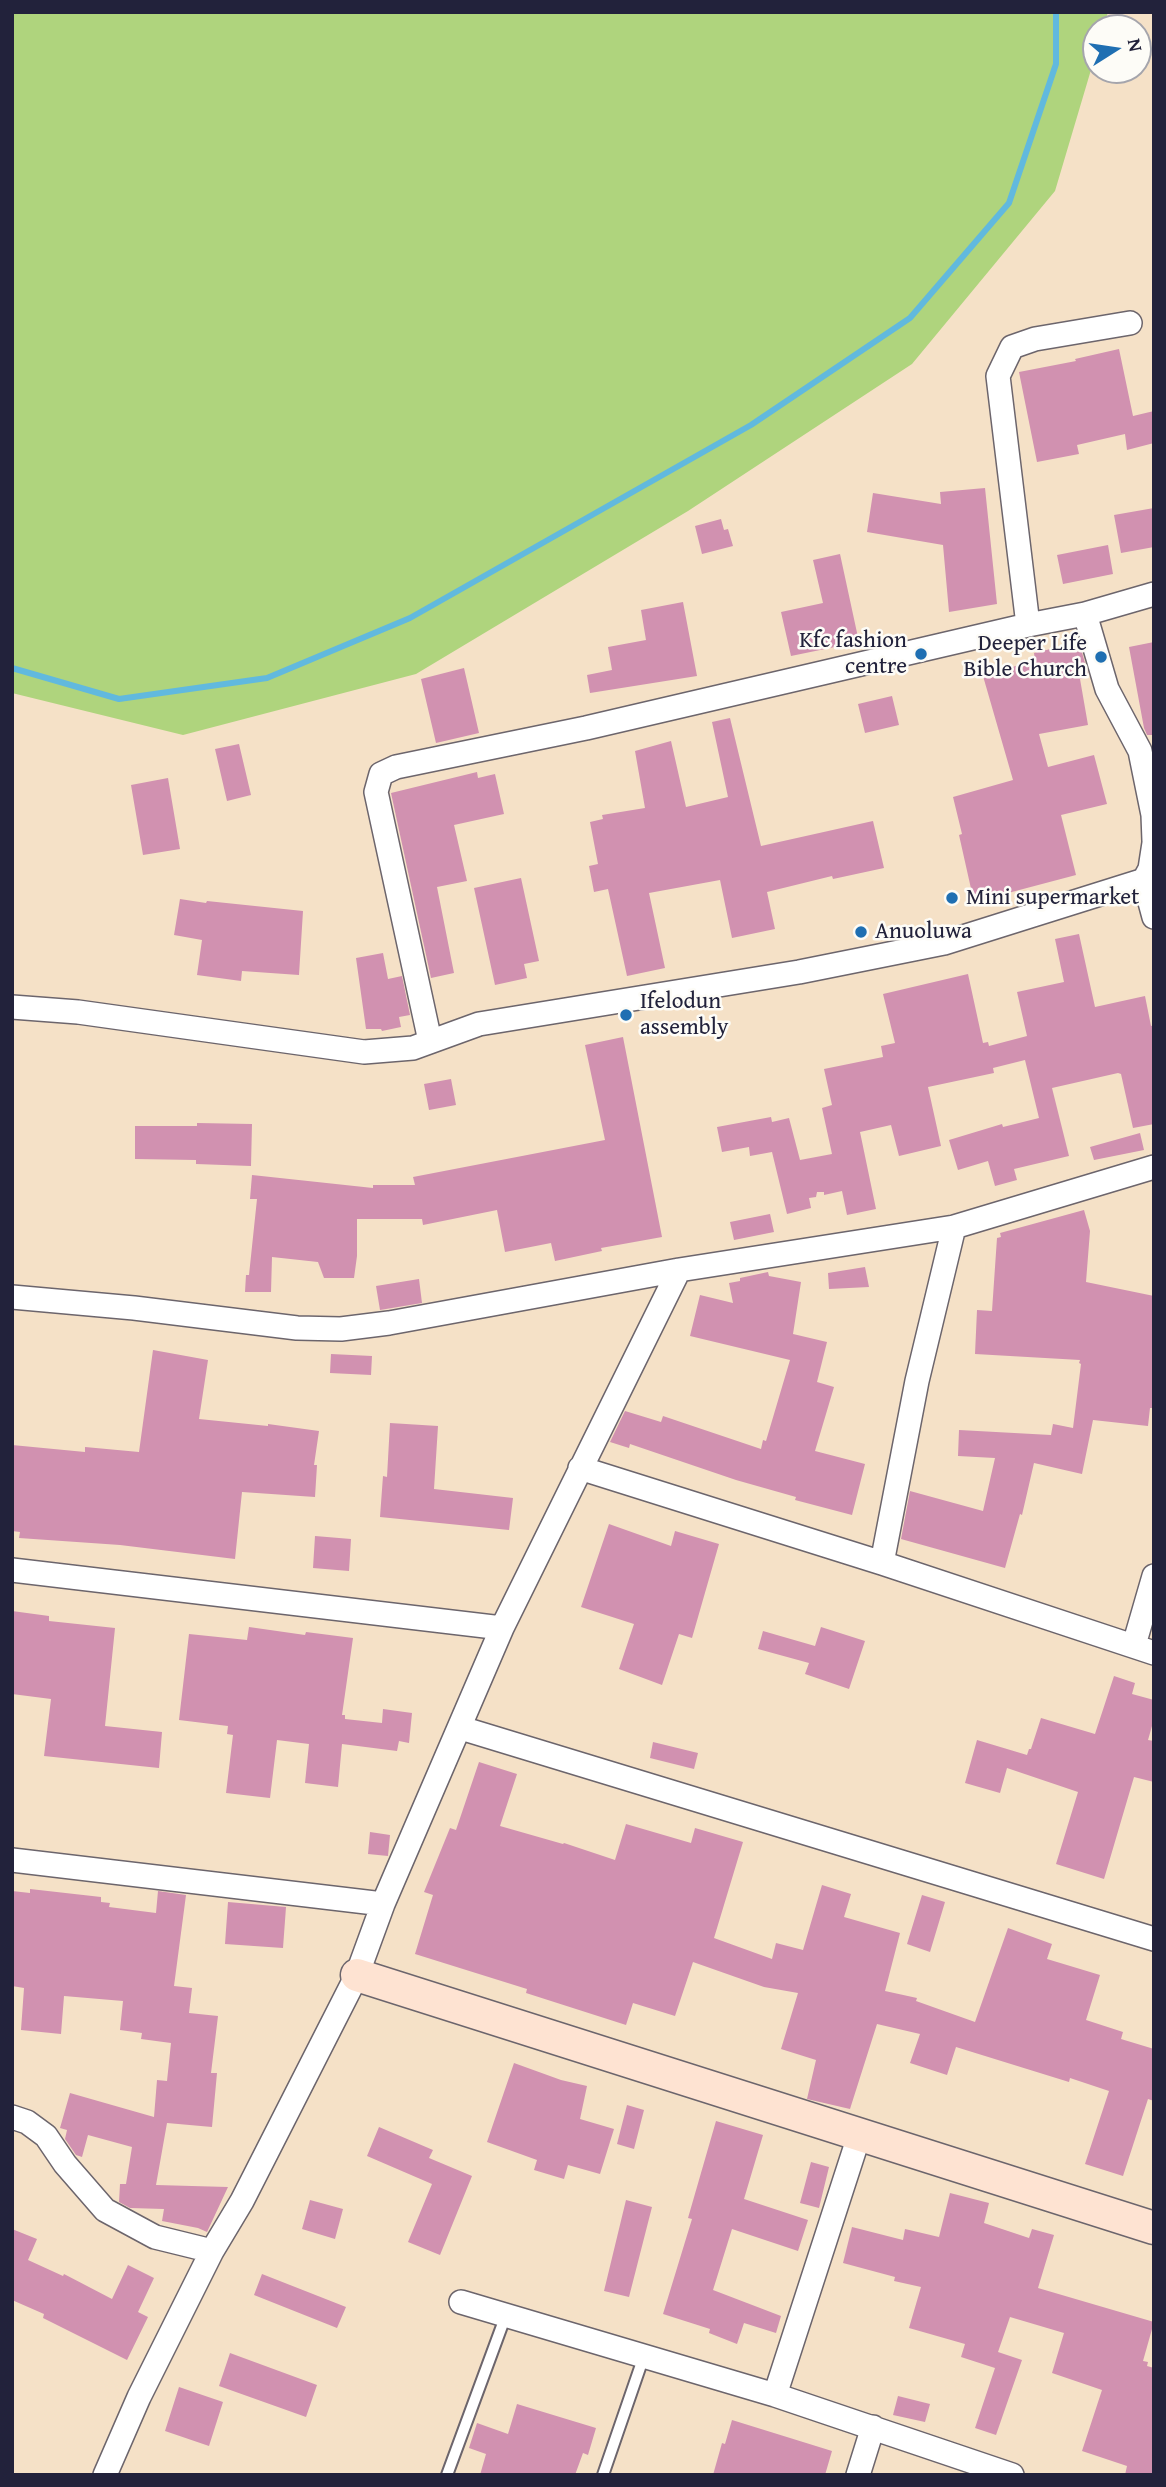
<!DOCTYPE html>
<html>
<head>
<meta charset="utf-8">
<style>
	body { margin:0 }
	#map { position:relative; width:1166px; height:2487px; overflow:hidden; background:#f5e1c7; font-family:"Gentium Book Plus",serif }
	canvas { display:block }
	.frame { position:absolute; inset:0; border:14px solid #22223b; pointer-events:none }
	.north { position:absolute; left:1082px; top:14px; width:70px; height:70px; box-sizing:border-box; background:#fdfcf7; border:2px solid #a5a5ac; border-radius:50%; rotate:78deg; font-size:19px; font-weight:700; line-height:28px; text-align:center; color:#22223b }
	.north::after { content:''; display:block; margin:auto; width:24px; height:32px; background:#1f6fb2; clip-path:polygon(50% 0,100% 100%,50% 72%,0 100%) }
</style>
</head>
<body>
<div id="map">
<canvas width="1166" height="2487"></canvas>
<div class="frame"></div>
<div class="north">N</div>
</div>
<script>
const ctx = document.querySelector('canvas').getContext('2d');
ctx.lineJoin = 'round';
function fill(path, color) { ctx.fillStyle = color; ctx.fill(path, 'evenodd'); }
const shape = rows => new Path2D(rows.map(r => 'M' + r).join(''));
function trace(path, color, width, dash) { ctx.strokeStyle = color; ctx.lineWidth = width; ctx.lineCap = dash ? 'butt' : 'round'; ctx.setLineDash(dash || []); ctx.stroke(path); }
function write(font, color, halo, rows, align = 'center') {
  ctx.font = font + ' "Gentium Book Plus",serif'; ctx.lineWidth = 5; ctx.setLineDash([]); ctx.textBaseline = 'middle'; ctx.strokeStyle = halo; ctx.fillStyle = color; for (const [text, x, y, turn = 0] of rows) {
    ctx.save(); ctx.translate(x, y); ctx.rotate((+turn || 0) * Math.PI / 180); ctx.textAlign = isNaN(turn) ? turn : align; if (halo) ctx.strokeText(text, 0, 0); ctx.fillText(text, 0, 0); ctx.restore();
  }
}
fill(shape([
	[12,12,1108,12,1103,28,1096,28,1096,53,1055,191,912,364,688,511,416,674,183,735,12,693]
]), '#afd47d');
trace(shape([
	[12,668,119,699,267,678,410,618,751,425,910,318,1009,203,1056,64,1056,12]
]), '#61b9de', 6);
fill(shape([
	[1119,349,1133,416,1154,411,1154,443,1127,450,1125,434,1077,445,1079,454,1037,462,1019,372,1076,361,1075,359],
	[985,488,997,604,949,612,943,545,867,532,873,493,941,504,940,492],
	[1154,508,1154,547,1121,553,1114,515],
	[721,519,724,530,728,529,733,546,702,554,695,526],
	[1108,545,1113,574,1063,584,1057,555],
	[840,554,859,642,791,656,781,612,823,603,813,560],
	[683,602,697,676,590,693,587,675,612,670,608,647,646,640,641,610],
	[1079,642,1089,677,1080,679,1088,725,1039,734,1048,767,1094,755,1107,804,1061,815,1076,875,974,902,959,835,962,834,953,797,1013,780,983,676,1035,660,1034,653],
	[1154,642,1154,735,1147,735,1144,728,1129,647],
	[464,668,479,733,436,743,421,679],
	[892,696,899,725,865,733,858,704],
	[730,718,761,846,873,821,884,868,833,879,832,876,767,892,775,929,732,938,720,880,649,893,665,968,627,976,608,889,594,892,589,866,598,864,590,822,603,819,602,815,645,808,635,751,671,741,686,807,728,797,712,722],
	[239,744,251,795,227,801,215,749],
	[477,772,478,778,495,774,504,814,454,825,467,881,437,887,454,973,431,978,391,793],
	[168,778,180,849,143,855,131,785],
	[521,878,539,961,524,964,527,978,495,985,474,888],
	[180,899,206,903,207,901,303,911,299,975,242,971,241,981,197,975,202,940,174,935],
	[1079,934,1095,1007,1145,996,1151,1026,1154,1025,1154,1124,1133,1128,1121,1074,1118,1073,1052,1088,1069,1156,1014,1169,1017,1180,995,1186,988,1161,958,1170,949,1140,1002,1124,1003,1127,1039,1118,1025,1060,993,1068,994,1073,928,1087,941,1146,899,1156,891,1125,860,1132,876,1209,847,1215,842,1191,824,1195,824,1192,817,1192,816,1197,809,1198,811,1208,787,1214,772,1152,750,1156,749,1147,722,1152,717,1127,771,1117,772,1122,789,1118,800,1160,832,1154,822,1108,832,1105,824,1069,883,1057,881,1046,895,1043,883,994,968,974,983,1043,988,1042,989,1046,1027,1036,1017,992,1064,982,1055,939],
	[383,953,388,979,402,976,410,1015,399,1017,401,1027,382,1031,381,1029,366,1029,356,958],
	[623,1037,662,1237,601,1248,602,1251,555,1261,551,1243,505,1252,497,1210,423,1225,422,1219,357,1219,357,1256,354,1278,324,1278,318,1262,272,1257,271,1292,245,1292,246,1275,249,1275,257,1199,250,1199,252,1175,373,1188,373,1185,415,1185,413,1177,605,1140,585,1045],
	[451,1079,456,1105,429,1110,424,1084],
	[197,1123,252,1124,251,1166,196,1164,196,1160,135,1159,135,1126,197,1126],
	[1140,1133,1144,1150,1094,1160,1090,1147],
	[1084,1210,1090,1231,1086,1282,1154,1296,1154,1408,1150,1408,1148,1426,1093,1420,1082,1474,1034,1463,1022,1515,1020,1514,1005,1568,901,1539,910,1491,983,1511,995,1458,958,1456,959,1430,1051,1435,1053,1424,1073,1428,1081,1364,1079,1363,1080,1360,975,1354,977,1310,992,1311,997,1238,1001,1237,1000,1233],
	[770,1214,774,1232,734,1240,730,1222],
	[865,1267,869,1287,829,1289,828,1273],
	[768,1272,769,1276,801,1282,793,1334,827,1342,817,1382,834,1387,815,1451,865,1464,852,1515,795,1500,796,1497,736,1480,630,1444,629,1448,610,1442,625,1411,661,1422,663,1416,761,1449,763,1440,766,1441,790,1360,690,1336,700,1295,733,1303,729,1283,740,1281,740,1278],
	[419,1279,422,1303,380,1310,376,1286],
	[153,1350,208,1360,199,1419,268,1426,268,1424,319,1431,314,1465,317,1465,315,1497,242,1492,235,1559,120,1545,19,1538,20,1532,12,1531,12,1445,85,1452,85,1447,139,1452],
	[331,1354,372,1356,371,1375,330,1373],
	[390,1423,438,1426,434,1489,513,1498,509,1530,380,1517,383,1476,387,1477],
	[609,1524,671,1546,675,1531,719,1544,692,1638,679,1634,662,1685,619,1669,634,1624,581,1607],
	[315,1536,351,1539,349,1571,313,1568],
	[12,1611,49,1616,49,1621,115,1628,105,1726,162,1732,159,1768,44,1756,51,1699,12,1694],
	[249,1627,305,1635,306,1632,353,1638,342,1715,345,1715,345,1719,382,1723,383,1709,412,1713,409,1743,399,1741,397,1751,342,1744,338,1787,305,1783,309,1744,277,1740,270,1798,226,1793,233,1735,227,1734,228,1726,179,1720,189,1634,247,1640],
	[821,1627,865,1641,849,1689,805,1674,809,1663,758,1649,763,1631,815,1646],
	[1114,1676,1135,1683,1132,1694,1154,1700,1154,1719,1148,1740,1154,1741,1154,1782,1134,1777,1104,1879,1056,1864,1078,1792,1007,1768,1000,1793,965,1783,977,1740,1027,1755,1029,1749,1031,1749,1041,1718,1095,1734],
	[653,1742,698,1753,694,1769,650,1758],
	[479,1762,517,1774,500,1826,563,1844,564,1843,615,1860,626,1824,691,1843,695,1828,743,1842,714,1938,772,1959,776,1943,803,1950,822,1885,851,1894,844,1917,900,1933,885,1991,917,1998,916,2001,975,2022,1008,1928,1052,1944,1047,1959,1100,1975,1086,2020,1123,2032,1121,2039,1154,2049,1154,2101,1148,2099,1123,2176,1085,2164,1109,2091,1070,2078,1069,2082,956,2047,947,2075,910,2063,920,2034,877,2024,850,2109,807,2099,816,2060,781,2049,798,1993,764,1987,693,1962,675,2016,633,2003,626,2025,526,1993,527,1989,415,1954,433,1895,424,1892,450,1828,456,1830],
	[370,1832,390,1835,388,1856,368,1854],
	[30,1889,101,1897,101,1902,110,1903,109,1907,156,1913,158,1891,186,1895,174,1986,192,1988,189,2013,218,2016,211,2073,217,2073,212,2127,167,2123,156,2185,228,2187,207,2232,198,2228,162,2221,164,2209,130,2208,119,2202,120,2184,126,2184,132,2147,88,2135,82,2157,76,2155,65,2139,67,2130,60,2128,70,2093,154,2117,157,2080,167,2081,171,2043,141,2039,142,2033,120,2030,123,2001,64,1996,61,2034,21,2030,24,1988,12,1986,12,1891,30,1893],
	[922,1895,945,1902,930,1952,907,1944],
	[228,1902,286,1907,283,1948,225,1944],
	[514,2063,561,2080,587,2086,580,2119,614,2129,600,2174,568,2165,564,2179,534,2170,537,2160,487,2142],
	[627,2105,644,2110,634,2149,617,2144],
	[716,2121,763,2135,744,2199,808,2220,798,2251,732,2229,713,2290,781,2316,776,2333,744,2323,737,2344,709,2333,710,2329,663,2314,692,2219,688,2218],
	[379,2127,433,2150,429,2158,472,2176,440,2255,408,2242,432,2184,367,2156],
	[811,2162,829,2167,819,2208,800,2203],
	[950,2193,989,2203,984,2223,1029,2238,1032,2229,1054,2235,1038,2288,1154,2322,1143,2361,1148,2362,1147,2366,1154,2368,1154,2475,1125,2475,1127,2466,1082,2451,1102,2390,1052,2373,1064,2333,1010,2317,998,2352,1022,2360,996,2435,975,2428,995,2368,961,2357,965,2344,909,2328,921,2287,894,2281,895,2277,843,2263,852,2227,903,2240,905,2229,939,2237],
	[310,2200,343,2209,335,2239,302,2229],
	[626,2200,652,2207,629,2297,604,2291],
	[12,2229,37,2239,28,2260,63,2276,64,2274,112,2299,128,2265,154,2278,138,2312,148,2317,127,2360,43,2318,44,2314,12,2300],
	[262,2274,346,2307,337,2328,254,2295],
	[230,2353,317,2385,306,2417,219,2386],
	[179,2387,223,2402,209,2446,165,2431],
	[898,2396,930,2404,925,2422,893,2415],
	[517,2404,596,2428,588,2455,583,2453,575,2475,480,2475,486,2454,469,2448,477,2423,508,2434],
	[732,2420,832,2451,825,2475,713,2475,722,2443,725,2444]
]), '#d191b0');
const lane = shape([
	[447,2475,506,2315],
	[603,2475,644,2356]
]);
const street = shape([
	[1085,614,1107,689,1140,751,1153,815,1154,841],
	[1028,625,998,376,1012,347,1035,339,1130,323],
	[1154,843,1150,869,1144,880,1154,917],
	[12,1007,78,1012,364,1052,413,1048,479,1024,799,972,944,943,1154,877],
	[430,1041,376,792,381,774,396,767,586,728,1028,625,1085,614,1154,594],
	[12,1297,134,1308,297,1328,341,1329,389,1323,679,1270,954,1227,1154,1167],
	[580,1468,882,1563,1154,1653],
	[882,1563,917,1381,954,1227],
	[12,1570,502,1628],
	[1134,1645,1154,1576],
	[461,1728,1154,1939],
	[12,1860,383,1904],
	[12,2117,27,2122,46,2136,65,2164,105,2210,155,2237,212,2251],
	[461,2302,775,2395,1012,2475],
	[775,2395,859,2136],
	[105,2475,139,2397,212,2251,242,2201,357,1975,383,1904,502,1628,679,1270],
	[858,2475,873,2427]
]);
const secondary = shape([
	[357,1975,1154,2228]
]);
trace(lane, '#6c656c', 14);
trace(street, '#6c656c', 26);
trace(secondary, '#6c656c', 35);
trace(lane, '#fff', 10);
trace(street, '#fff', 23);
trace(secondary, '#fee3d2', 32);
for (const [x, y, r, color] of [
	[921,654,7,"#1f6fb2"],
	[1101,657,7,"#1f6fb2"],
	[952,898,7,"#1f6fb2"],
	[861,932,7,"#1f6fb2"],
	[626,1015,7,"#1f6fb2"]
]) { const dot = new Path2D(); dot.arc(x, y, r, 0, 2 * Math.PI); ctx.fillStyle = color; ctx.fill(dot); trace(dot, '#fdfcf7', 2.5); }
write('23px', '#22223b', '#fdfcf7', [
	["Kfc fashion",907,641,"right"],
	["centre",907,667,"right"],
	["Deeper Life",1087,644,"right"],
	["Bible Church",1087,670,"right"],
	["Mini supermarket",966,898],
	["Anuoluwa",875,932],
	["Ifelodun",640,1002],
	["assembly",640,1028]
], 'left');
</script>
</body>
</html>
